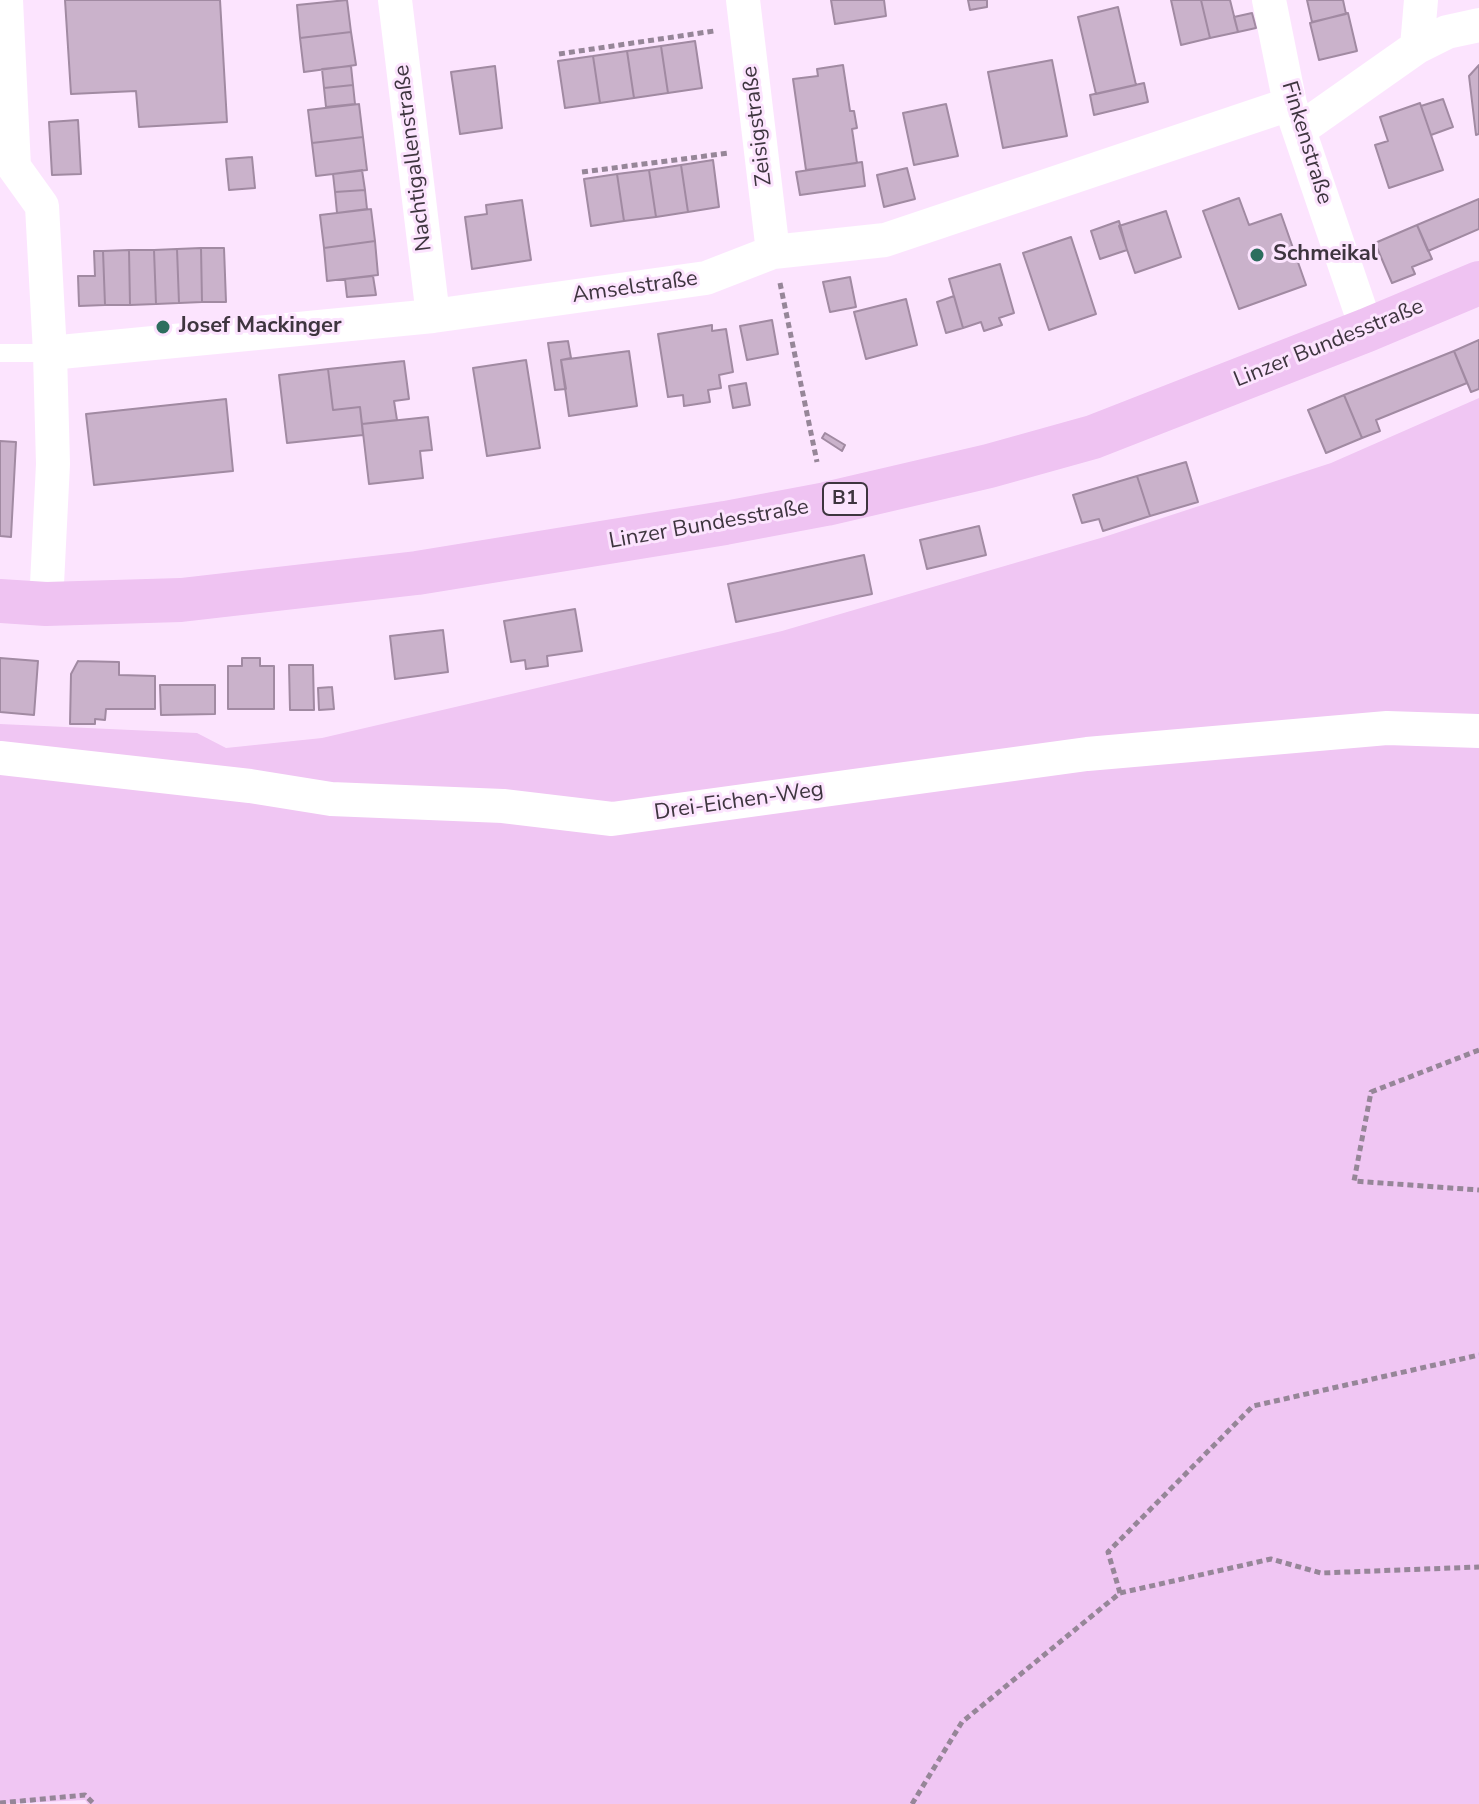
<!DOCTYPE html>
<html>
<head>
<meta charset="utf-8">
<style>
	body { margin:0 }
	canvas { display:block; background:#fce4fe }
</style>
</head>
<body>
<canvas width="1479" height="1804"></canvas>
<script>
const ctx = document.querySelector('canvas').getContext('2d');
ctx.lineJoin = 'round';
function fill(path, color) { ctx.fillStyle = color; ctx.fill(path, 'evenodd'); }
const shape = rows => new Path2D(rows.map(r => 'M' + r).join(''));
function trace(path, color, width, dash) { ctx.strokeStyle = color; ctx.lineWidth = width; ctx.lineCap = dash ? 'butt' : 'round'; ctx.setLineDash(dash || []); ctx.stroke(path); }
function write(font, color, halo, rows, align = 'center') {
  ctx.font = font + ' "Nunito Sans",sans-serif'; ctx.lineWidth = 6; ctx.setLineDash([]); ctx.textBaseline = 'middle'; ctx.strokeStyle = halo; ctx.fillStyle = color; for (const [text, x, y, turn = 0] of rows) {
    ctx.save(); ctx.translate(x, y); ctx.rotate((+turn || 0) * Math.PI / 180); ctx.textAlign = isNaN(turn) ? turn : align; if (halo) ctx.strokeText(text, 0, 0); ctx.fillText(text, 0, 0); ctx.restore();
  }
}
fill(shape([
	[1479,398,1479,1804,88,1804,85,1800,0,1804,0,724,197,733,226,748,322,738,782,631,1104,537,1331,463]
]), '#f0c6f3');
const building = shape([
	[65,0,220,0,227,122,139,127,136,91,71,94,65,0],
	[347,0,351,32,300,38,297,5,347,0],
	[831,0,884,0,886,16,835,24,831,0],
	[968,0,987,0,987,7,970,10,968,0],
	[1171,0,1201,0,1210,38,1181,45,1171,0],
	[1201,0,1230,0,1238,32,1210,38,1201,0],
	[1307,0,1343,0,1346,14,1312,22,1307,0],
	[1118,7,1136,85,1096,94,1078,17,1118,7],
	[1252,13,1256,28,1238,32,1234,17,1252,13],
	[1348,13,1357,51,1319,60,1310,23,1348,13],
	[351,32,356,65,304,72,300,38,351,32],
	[695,41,702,88,668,93,661,46,695,41],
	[661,46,668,93,634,98,627,51,661,46],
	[627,51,634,98,600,103,593,56,627,51],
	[593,56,600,103,565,108,558,61,593,56],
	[1052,60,1067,136,1003,148,988,72,1052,60],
	[843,65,850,111,854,111,857,128,852,129,857,163,806,170,793,79,818,76,817,69,843,65],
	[1479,65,1479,134,1476,135,1469,76,1479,65],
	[351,66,353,85,324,88,322,69,351,66],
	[495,66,502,128,460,134,451,72,495,66],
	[1144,83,1148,102,1094,115,1090,95,1144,83],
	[353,85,355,104,326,107,324,88,353,85],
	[1443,99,1453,127,1431,135,1421,106,1443,99],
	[1420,103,1443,170,1389,188,1375,145,1388,141,1380,117,1420,103],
	[359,104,363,137,312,143,308,110,359,104],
	[946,104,958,156,914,165,903,113,946,104],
	[78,120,81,174,52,175,49,122,78,120],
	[363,137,367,170,316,176,312,143,363,137],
	[252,157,255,188,229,190,226,159,252,157],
	[713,160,719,207,688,212,681,165,713,160],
	[862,162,865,186,800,195,796,172,862,162],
	[681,165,688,212,656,217,649,170,681,165],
	[907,168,915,199,884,207,877,175,907,168],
	[362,170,365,190,335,192,333,174,362,170],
	[649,170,656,217,624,221,617,174,649,170],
	[617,174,624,221,591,226,584,179,617,174],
	[365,190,367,209,337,213,335,192,365,190],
	[1239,198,1249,225,1281,214,1306,285,1239,309,1203,211,1239,198],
	[1479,199,1479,229,1428,251,1417,225,1479,199],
	[522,200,531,260,472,269,465,217,487,214,486,205,522,200],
	[371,209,375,241,324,248,320,215,371,209],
	[1166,211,1181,257,1135,273,1119,226,1166,211],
	[1119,221,1127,250,1100,259,1091,231,1119,221],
	[1417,225,1432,259,1412,267,1415,274,1392,283,1375,243,1417,225],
	[1071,237,1096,314,1049,330,1023,253,1071,237],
	[375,241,378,275,327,281,324,248,375,241],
	[201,248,202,302,179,303,177,249,201,248],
	[201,248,224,248,226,302,202,302,201,248],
	[177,249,179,303,156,304,154,250,177,249],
	[129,250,130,305,105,305,103,251,129,250],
	[129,250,154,250,156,304,130,305,129,250],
	[94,251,103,251,105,305,79,306,78,276,95,276,94,251],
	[1000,264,1014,313,999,318,1002,325,984,331,981,322,963,328,949,279,1000,264],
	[373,276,376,295,347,297,345,279,373,276],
	[850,277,856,307,830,312,823,282,850,277],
	[954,296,963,328,946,333,937,302,954,296],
	[906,299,917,345,866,359,854,312,906,299],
	[772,320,778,354,747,360,740,326,772,320],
	[712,325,712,331,726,329,733,372,719,375,721,388,708,390,710,402,684,406,683,395,668,397,658,334,712,325],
	[1479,340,1479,389,1471,392,1454,351,1479,340],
	[568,341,571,358,561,360,566,389,555,390,548,343,568,341],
	[629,351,637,406,569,416,561,360,629,351],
	[1454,351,1467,383,1376,420,1380,431,1362,438,1344,395,1454,351],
	[526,360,540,448,487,456,473,368,526,360],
	[404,361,409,399,394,401,397,420,362,424,360,407,333,410,328,369,404,361],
	[328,369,333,410,360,407,363,435,287,443,279,375,328,369],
	[746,383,750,405,733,408,729,386,746,383],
	[1344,395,1362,438,1326,453,1308,410,1344,395],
	[226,399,233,471,94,485,86,414,226,399],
	[428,417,432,450,420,451,423,478,369,484,362,424,428,417],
	[825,433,845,445,842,451,822,438,825,433],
	[0,441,16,442,11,537,0,536,0,441],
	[1186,462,1198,502,1150,516,1137,476,1186,462],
	[1137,476,1150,516,1103,531,1099,519,1082,523,1073,495,1137,476],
	[979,526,986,555,927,569,920,540,979,526],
	[864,555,872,594,736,622,728,584,864,555],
	[575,609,582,651,547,656,548,666,526,669,525,660,511,662,504,621,575,609],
	[443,630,448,672,395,679,390,636,443,630],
	[0,658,38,661,34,715,0,712,0,658],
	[242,658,260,658,260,666,274,666,274,709,228,709,228,666,242,666,242,658],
	[78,661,119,662,119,675,155,676,155,709,106,709,105,720,95,719,95,724,70,724,71,674,78,661],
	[289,665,313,665,314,710,290,710,289,665],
	[160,685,215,685,215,714,161,715,160,685],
	[332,687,334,709,319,710,318,688,332,687]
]);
fill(building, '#cab2cb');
trace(building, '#a18aa2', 2);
trace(shape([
	[559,54,714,31],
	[582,172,729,153],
	[780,283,817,462],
	[1479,1050,1371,1092,1354,1181,1479,1190],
	[1120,1593,1271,1559,1321,1573,1479,1567],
	[0,1803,85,1795,94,1804],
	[912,1804,962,1722,1120,1593,1108,1552,1253,1406,1479,1355]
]), '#968698', 5, [6, 4]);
trace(shape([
	[0,353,50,353]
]), '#fff', 18);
trace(shape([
	[6,0,14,167,42,206,50,353,53,464,46,604],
	[395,0,433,316],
	[743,0,773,252],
	[1269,0,1290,104,1367,330],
	[1417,47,1447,32,1479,25],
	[1299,130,1417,47,1421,0],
	[50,353,433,316,706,278,773,252,885,240,1290,104],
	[0,758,250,786,331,799,503,806,612,819,1087,754,1387,728,1479,731]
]), '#fff', 34);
trace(shape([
	[0,601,46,604,181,600,417,573,725,523,826,504,989,466,1093,437,1367,330,1479,283]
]), '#efc3f2', 44);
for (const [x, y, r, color] of [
	[1257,255,8,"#2d6e5e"],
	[163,327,8,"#2d6e5e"]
]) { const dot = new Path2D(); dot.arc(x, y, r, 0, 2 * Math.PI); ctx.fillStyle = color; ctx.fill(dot); trace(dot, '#fce4fe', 3); }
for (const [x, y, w] of [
	[845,499,44]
]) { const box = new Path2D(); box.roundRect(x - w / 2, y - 16, w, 32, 6); ctx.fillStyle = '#fce4fe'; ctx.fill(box); trace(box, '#3e353f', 2); }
write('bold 20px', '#3e353f', null, [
	["B1",845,499]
]);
write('22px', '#3e353f', '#fce4fe', [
	["Zeisigstraße",758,126,-97],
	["Finkenstraße",1306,143,73],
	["Nachtigallenstraße",414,158,-97],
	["Amselstraße",635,288,-8],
	["Linzer Bundesstraße",1329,344,-22],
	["Linzer Bundesstraße",709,525,-10],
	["Drei-Eichen-Weg",739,802,-8]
]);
write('bold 22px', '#3e353f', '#fce4fe', [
	["Schmeikal",1273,255],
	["Josef Mackinger",179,327]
], 'left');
</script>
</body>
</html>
